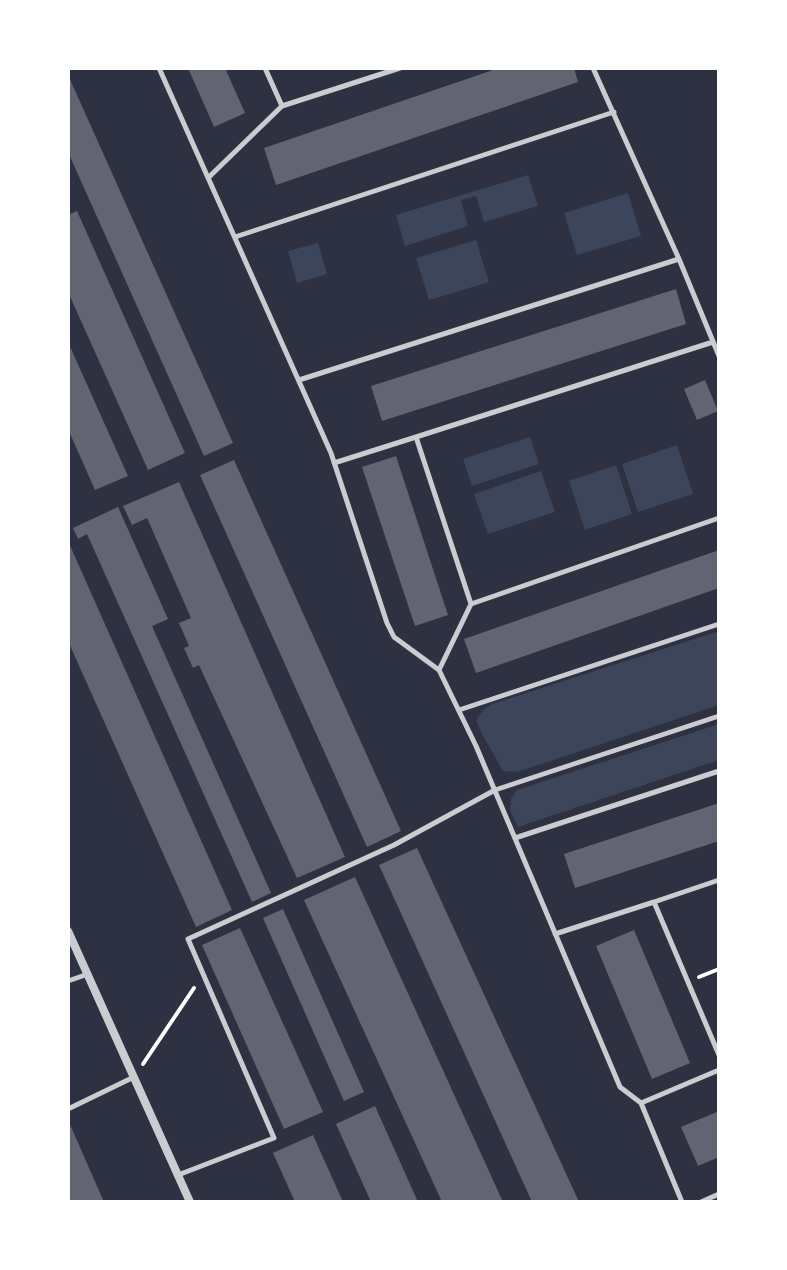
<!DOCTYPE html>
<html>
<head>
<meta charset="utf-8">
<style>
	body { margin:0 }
	#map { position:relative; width:787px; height:1270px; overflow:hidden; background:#2d3142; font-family:"Source Serif 4",serif }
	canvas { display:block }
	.frame { position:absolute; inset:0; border:70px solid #fff; pointer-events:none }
</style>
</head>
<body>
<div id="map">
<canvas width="787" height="1270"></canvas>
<div class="frame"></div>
</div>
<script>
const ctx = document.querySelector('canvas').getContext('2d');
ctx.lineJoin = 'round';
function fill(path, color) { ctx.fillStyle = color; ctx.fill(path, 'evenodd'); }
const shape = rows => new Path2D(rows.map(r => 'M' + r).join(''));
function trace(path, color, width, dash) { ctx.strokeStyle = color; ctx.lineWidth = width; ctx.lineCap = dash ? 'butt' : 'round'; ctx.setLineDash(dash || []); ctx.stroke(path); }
fill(shape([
	[528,175,538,206,484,222,476,196,461,200,468,226,405,246,396,215],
	[628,193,641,236,577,255,564,213],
	[476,240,489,282,429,300,416,258],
	[318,243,327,274,297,283,288,251],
	[530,437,539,464,472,486,463,459],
	[677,445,693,494,638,512,622,464],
	[616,465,632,514,585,530,569,481],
	[541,471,555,512,488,534,474,494],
	[719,631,719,705,517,772,503,771,482,734,476,720,483,710,492,704],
	[719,724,719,760,518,827,510,811,511,799,517,790]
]), '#3c4559');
fill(shape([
	[188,68,225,68,245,113,214,127],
	[499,68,574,68,578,82,276,185,264,148],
	[68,75,233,443,204,456,68,152],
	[77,211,185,453,148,470,68,292,68,215],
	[676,289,686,324,382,421,371,386],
	[68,342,128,476,95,490,68,429],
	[705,380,718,411,697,420,684,389],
	[396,456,448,615,415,626,362,467],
	[234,460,401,831,367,847,200,475],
	[179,482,345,857,297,878,199,665,193,668,184,648,189,646,179,623,191,618,147,518,132,525,123,506],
	[118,507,168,619,152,626,271,893,252,902,87,534,78,539,73,528],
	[68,541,232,910,196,927,68,641],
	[719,550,719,588,476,673,464,639],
	[719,803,719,841,575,888,564,854],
	[417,848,579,1202,532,1202,379,865],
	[355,877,503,1202,442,1202,304,900],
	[283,909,364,1092,344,1101,263,918],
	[240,928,323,1112,284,1129,202,945],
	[634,930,690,1063,652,1079,596,946],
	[375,1106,418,1202,371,1202,336,1124],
	[719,1111,719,1157,698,1166,681,1127],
	[68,1120,104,1202,68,1202],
	[313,1135,343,1202,295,1202,273,1153]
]), '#626471');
trace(shape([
	[699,977,719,969],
	[143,1064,194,988]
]), '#fff', 4);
trace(shape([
	[159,68,331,453,387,623,394,637,439,670,476,746,620,1087,641,1103,682,1202],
	[265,68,282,106,400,68],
	[593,68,679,259,719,356],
	[208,178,282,106],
	[235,237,614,112],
	[713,342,416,437,471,604,719,518],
	[299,380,679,259],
	[334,463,416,437],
	[439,670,471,604],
	[459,710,719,624],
	[515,838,719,771],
	[719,880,654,902,719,1055],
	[555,934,654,902],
	[68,981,88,974],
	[641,1103,719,1070],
	[68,1109,134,1077],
	[178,1175,274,1138,188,939,394,845,495,790,719,716],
	[701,1202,719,1194]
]), '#caccd0', 5);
trace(shape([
	[68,931,190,1202]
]), '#caccd0', 8);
</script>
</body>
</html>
